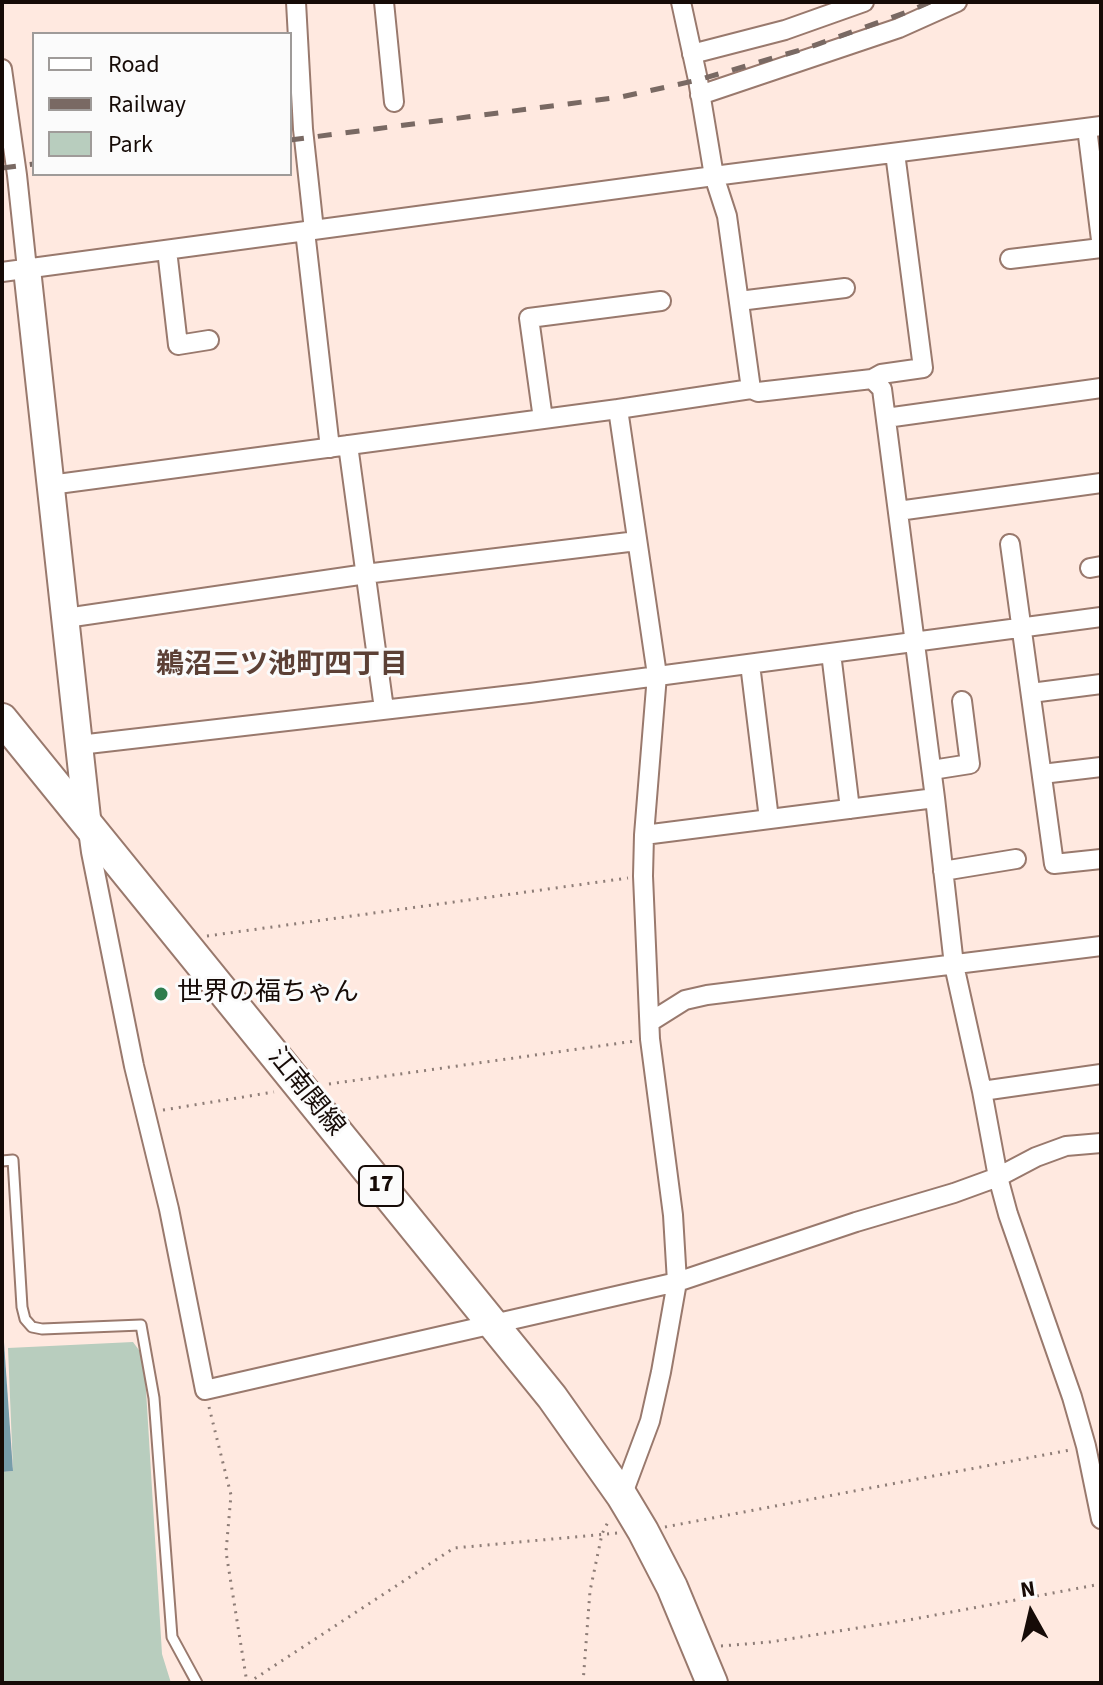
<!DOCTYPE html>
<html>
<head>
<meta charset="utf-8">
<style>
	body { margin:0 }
	#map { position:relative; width:1103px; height:1685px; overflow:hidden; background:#ffe9e0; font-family:"Source Sans 3",sans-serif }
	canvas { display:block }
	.frame { position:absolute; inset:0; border:4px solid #160b07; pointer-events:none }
	.legend { position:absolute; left:32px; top:32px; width:260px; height:144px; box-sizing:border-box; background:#fbfbfb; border:2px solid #9f9b99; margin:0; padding:10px 14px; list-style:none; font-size:24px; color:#160b07 }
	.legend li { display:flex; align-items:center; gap:16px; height:40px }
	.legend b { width:40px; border:2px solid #9f9b99 }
	.north { position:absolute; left:991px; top:1573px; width:80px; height:80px; -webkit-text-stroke:6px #fbfbfb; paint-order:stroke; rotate:352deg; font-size:22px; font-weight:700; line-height:32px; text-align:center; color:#160b07 }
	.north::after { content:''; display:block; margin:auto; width:28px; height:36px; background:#160b07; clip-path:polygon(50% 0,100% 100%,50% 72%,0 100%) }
</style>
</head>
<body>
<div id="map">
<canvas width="1103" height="1685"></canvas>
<div class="frame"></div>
<ul class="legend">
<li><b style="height:10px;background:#fff"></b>Road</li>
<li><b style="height:10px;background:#796963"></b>Railway</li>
<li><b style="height:22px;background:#b8cdbe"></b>Park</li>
</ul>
<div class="north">N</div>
</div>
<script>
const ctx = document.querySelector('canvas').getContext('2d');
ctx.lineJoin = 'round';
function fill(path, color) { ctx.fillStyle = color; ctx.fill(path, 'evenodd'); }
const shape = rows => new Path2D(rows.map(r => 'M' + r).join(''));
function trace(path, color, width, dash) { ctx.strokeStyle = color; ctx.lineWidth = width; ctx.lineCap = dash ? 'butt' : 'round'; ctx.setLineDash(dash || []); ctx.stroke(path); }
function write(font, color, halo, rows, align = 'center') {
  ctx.font = font + ' "Source Sans 3","Noto Sans JP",sans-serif'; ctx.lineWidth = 6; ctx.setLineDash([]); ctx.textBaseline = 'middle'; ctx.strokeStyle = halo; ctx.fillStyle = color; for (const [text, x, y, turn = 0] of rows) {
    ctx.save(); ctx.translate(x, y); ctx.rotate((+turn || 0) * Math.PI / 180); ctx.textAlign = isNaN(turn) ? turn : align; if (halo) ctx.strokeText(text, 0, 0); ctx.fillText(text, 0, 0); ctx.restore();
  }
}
fill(shape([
	[133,1342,144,1357,162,1654,171,1683,2,1683,2,1472,13,1471,8,1348]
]), '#b8cdbe');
fill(shape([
	[2,1314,13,1471,2,1472]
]), '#779daa');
const lane = shape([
	[2,1161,13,1160,22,1307,25,1319,32,1327,42,1329,141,1325,154,1398,172,1637,197,1683]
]);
const street = shape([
	[296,2,303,129,314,230],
	[384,2,394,102],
	[681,2,698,80,714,176,727,216,751,389],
	[692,54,785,30,864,2],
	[2,69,17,175,27,269],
	[700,95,899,28,957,2],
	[1087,128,1101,240],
	[305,231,330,448],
	[167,250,178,345,209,340],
	[1010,259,1101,248],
	[2,272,714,176,1101,126],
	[739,301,845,288],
	[872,379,881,374,923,368,895,153],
	[618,409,657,675,644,835,643,876,650,1039,673,1215,677,1282,661,1372,650,1421,622,1496],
	[886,418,1101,388],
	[543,419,529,318,661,301],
	[348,445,384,709],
	[50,485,618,409,751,389,758,392,872,379,882,389,935,798,954,965,982,1091,998,1177,1008,1214,1072,1397,1086,1446,1101,1519],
	[898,511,1101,483],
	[1010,544,1054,864,1101,859],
	[1090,568,1101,566],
	[66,618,373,573,637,541],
	[831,653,850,809],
	[750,664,769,819],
	[1031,693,1101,684],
	[79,745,530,693,1101,617],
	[932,770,970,764,962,701],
	[1042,774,1101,767],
	[88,830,91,852,134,1066,169,1209,205,1390,677,1282,856,1222,954,1193,998,1177,1036,1157,1066,1146,1101,1143],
	[644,835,935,798],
	[943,871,1016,859],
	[650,1022,685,1000,707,995,1101,946],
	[982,1091,1101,1074]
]);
const secondary = shape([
	[27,269,88,827]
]);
const primary = shape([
	[2,719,552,1397,622,1496,643,1531,672,1587,712,1683]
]);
trace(lane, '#99796d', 13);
trace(street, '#99796d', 22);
trace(secondary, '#99796d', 30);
trace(primary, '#99796d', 34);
trace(shape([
	[207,936,628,878],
	[329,1084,635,1041],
	[163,1110,274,1092],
	[209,1407,231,1495,226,1552,247,1683],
	[665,1527,1070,1450],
	[721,1646,770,1642,914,1619,1101,1584],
	[248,1683,454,1548,618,1533],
	[583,1683,590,1591,602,1534,609,1520]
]), '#8e7d77', 3, [2, 6]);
trace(lane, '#fff', 9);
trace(street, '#fff', 18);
trace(secondary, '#fff', 26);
trace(primary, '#fff', 30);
trace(shape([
	[290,140,621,97,698,80,807,48,910,11,930,2],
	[2,168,34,164]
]), '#796963', 5, [14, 14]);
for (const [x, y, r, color] of [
	[161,994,8,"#2e7d4e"]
]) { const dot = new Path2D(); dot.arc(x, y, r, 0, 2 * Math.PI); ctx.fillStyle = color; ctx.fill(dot); trace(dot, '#fbfbfb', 3); }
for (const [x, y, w] of [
	[381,1186,44]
]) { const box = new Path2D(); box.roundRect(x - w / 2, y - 20, w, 40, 6); ctx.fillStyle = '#fbfbfb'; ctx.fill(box); trace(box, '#160b07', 2); }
write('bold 24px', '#160b07', null, [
	["17",381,1186]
]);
write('26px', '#160b07', '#fbfbfb', [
	["世界の福ちゃん",177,994]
], 'left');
write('26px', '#160b07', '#fbfbfb', [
	["江南関線",305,1093,51]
]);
write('bold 28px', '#5c4035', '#fbfbfb', [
	["鵜沼三ツ池町四丁目",282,667]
]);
</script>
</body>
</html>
